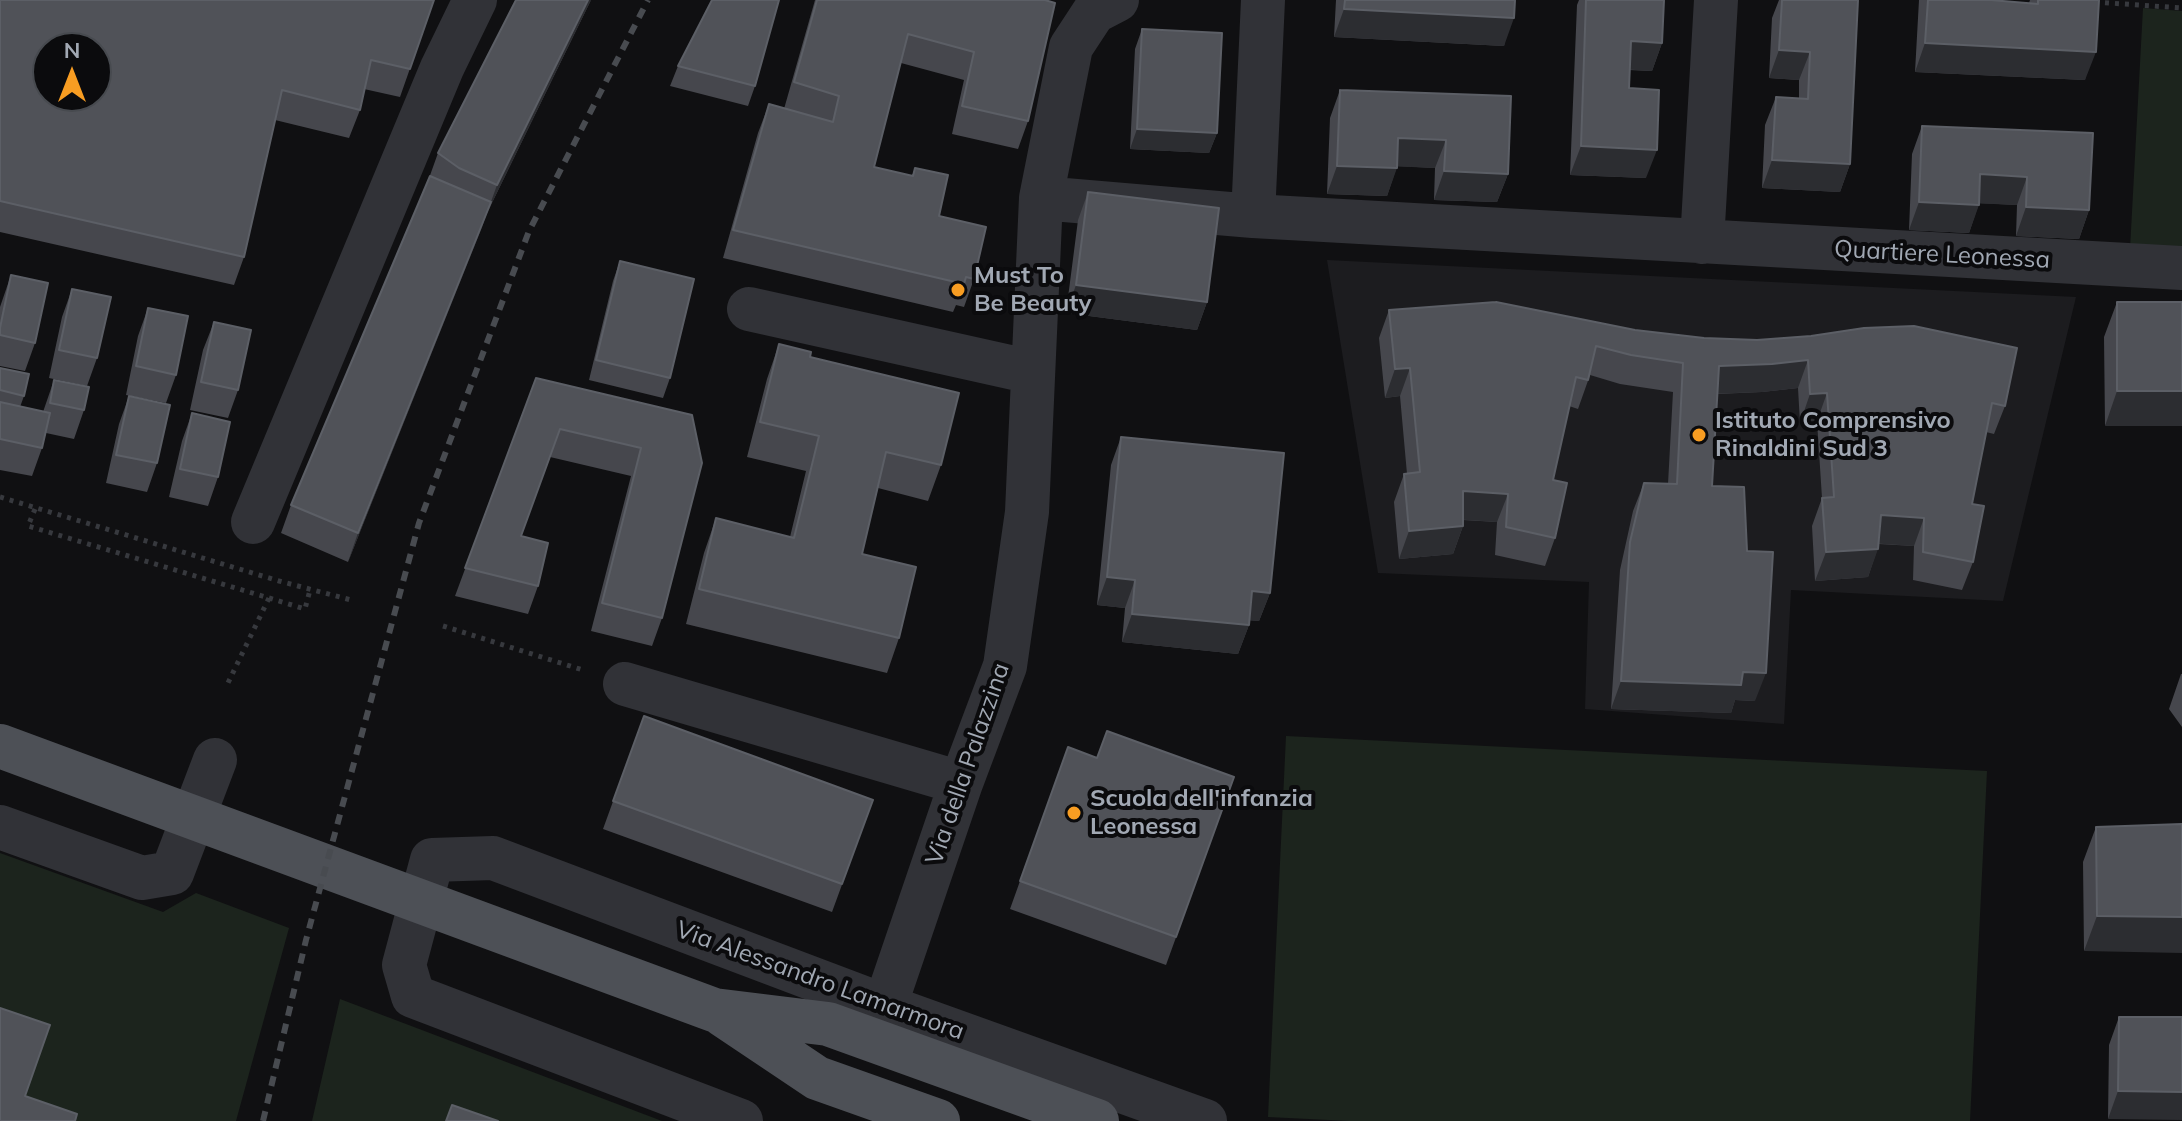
<!DOCTYPE html>
<html>
<head>
<meta charset="utf-8">
<style>
	body { margin:0 }
	#map { position:relative; width:2182px; height:1121px; overflow:hidden; background:#101012; font-family:Mulish,sans-serif }
	canvas { display:block }
	.north { position:absolute; left:32px; top:32px; width:80px; height:80px; box-sizing:border-box; background:#0b0b0d; border:2px solid #474a4f; border-radius:50%; rotate:0deg; font-size:22px; font-weight:700; line-height:32px; text-align:center; color:#a1a8b3 }
	.north::after { content:''; display:block; margin:auto; width:28px; height:36px; background:#f89d22; clip-path:polygon(50% 0,100% 100%,50% 72%,0 100%) }
</style>
</head>
<body>
<div id="map">
<canvas width="2182" height="1121"></canvas>
<div class="north">N</div>
</div>
<script>
const ctx = document.querySelector('canvas').getContext('2d');
ctx.lineJoin = 'round';
function fill(path, color) { ctx.fillStyle = color; ctx.fill(path, 'evenodd'); }
const shape = rows => new Path2D(rows.map(r => 'M' + r).join(''));
function trace(path, color, width, dash) { ctx.strokeStyle = color; ctx.lineWidth = width; ctx.lineCap = dash ? 'butt' : 'round'; ctx.setLineDash(dash || []); ctx.stroke(path); }
function write(font, color, halo, rows, align = 'center') {
  ctx.font = font + ' Mulish,sans-serif'; ctx.lineWidth = 8; ctx.setLineDash([]); ctx.textBaseline = 'middle'; ctx.strokeStyle = halo; ctx.fillStyle = color; for (const [text, x, y, turn = 0] of rows) {
    ctx.save(); ctx.translate(x, y); ctx.rotate((+turn || 0) * Math.PI / 180); ctx.textAlign = isNaN(turn) ? turn : align; if (halo) ctx.strokeText(text, 0, 0); ctx.fillText(text, 0, 0); ctx.restore();
  }
}
fill(shape([
	[1327,260,2076,297,2003,601,1791,590,1784,724,1585,709,1589,582,1378,573]
]), '#1c1c1f');
fill(shape([
	[2143,8,2182,11,2182,251,2130,249],
	[1286,736,1987,771,1970,1121,1349,1121,1268,1117],
	[0,853,163,912,196,893,289,928,236,1121,0,1121],
	[340,999,662,1121,312,1121]
]), '#1c241d');
trace(shape([
	[2095,2,2182,8],
	[0,497,279,581,355,601],
	[35,509,28,526,269,598,226,687],
	[269,598,305,609,310,590],
	[443,626,586,671]
]), '#37393e', 5, [4, 6]);
trace(shape([
	[1041,198,1253,216,2182,268],
	[1253,216,1263,0],
	[1702,242,1716,0],
	[749,309,1032,372],
	[253,522,442,68,475,0],
	[625,684,961,783],
	[0,827,142,878,172,873,215,760],
	[885,1006,961,783,1005,666,1027,512,1041,198,1071,47,1094,12,1117,0],
	[741,1121,413,996,404,965,432,860,493,858,885,1006,1205,1121]
]), '#313237', 44);
trace(shape([
	[0,746,714,1010,828,1024,1097,1121],
	[723,1015,817,1078,938,1121]
]), '#4d5056', 44);
trace(shape([
	[263,1121,306,940,419,523,529,231,648,0]
]), '#484b50', 6, [10, 8]);
fill(shape([
	[0,0,434,0,400,97,364,89,360,110,349,138,275,120,244,257,234,285,0,232],
	[591,0,487,213,348,562,281,533,291,505,428,181,438,153],
	[815,0,1045,0,1028,121,1018,149,952,134,964,80,901,63,874,167,912,176,915,168,939,216,974,279,964,307,956,305,953,312,723,258,758,133,769,104,784,109],
	[1336,0,1515,0,1504,46,1334,37],
	[1579,0,1664,0,1662,43,1652,71,1629,70,1629,88,1646,178,1570,175,1577,5],
	[1779,0,1858,0,1850,164,1840,192,1762,188,1765,125,1776,97,1799,98,1799,80,1769,78,1772,18],
	[1919,0,1991,0,2029,3,2030,0,2099,0,2085,80,1915,72],
	[1142,29,1217,133,1209,153,1130,149,1135,49],
	[678,66,755,86,748,106,670,86],
	[1340,90,1511,96,1508,174,1497,202,1434,200,1435,168,1397,166,1387,196,1327,194,1330,118],
	[1922,126,2093,133,2089,210,2079,239,2016,236,2017,205,1979,203,1969,233,1909,230,1912,154],
	[1088,192,1207,302,1197,330,1066,313,1078,220],
	[620,261,670,378,663,398,589,380,613,281],
	[11,275,35,343,25,371,0,366,0,307],
	[72,289,97,358,87,386,49,378,62,317],
	[2117,302,2182,302,2105,426,2104,337],
	[148,308,176,375,166,403,126,395,138,336],
	[1389,310,1635,330,1704,338,1757,340,2005,406,1994,434,1986,432,1972,504,1973,562,1962,590,1913,580,1914,546,1879,544,1868,577,1815,581,1812,526,1822,498,1817,421,1800,423,1798,388,1762,392,1717,394,1712,486,1755,701,1735,700,1731,713,1611,709,1620,570,1633,511,1644,483,1668,484,1673,392,1620,384,1590,375,1578,409,1569,406,1553,480,1555,538,1545,566,1495,555,1497,522,1463,520,1463,526,1453,554,1399,559,1394,502,1404,474,1407,474,1400,396,1385,398,1379,338],
	[214,322,238,390,228,418,190,410,203,350],
	[779,344,810,357,941,465,928,501,878,488,862,554,899,638,887,673,686,624,704,553,716,518,790,537,806,471,747,457,767,379],
	[0,368,24,396,20,407,43,412,54,380,84,410,74,439,46,433,42,448,32,476,0,470],
	[536,378,692,415,662,618,652,646,591,631,631,476,550,457,521,536,538,586,528,614,455,596],
	[129,396,157,463,147,492,106,483,119,424],
	[192,413,218,477,208,506,169,497,182,441],
	[1121,437,1270,593,1259,621,1249,620,1249,625,1238,654,1122,642,1125,608,1097,605,1111,465],
	[2181,674,2182,674,2182,727,2169,709],
	[644,716,873,800,832,912,603,829],
	[1068,747,1097,758,1234,777,1166,965,1010,909],
	[2182,824,2084,951,2083,862,2096,827],
	[2119,1017,2182,1017,2108,1119,2109,1045]
]), '#46474d');
fill(shape([
	[588,0,591,0,487,213,497,185],
	[1344,9,1514,18,1504,46,1334,37],
	[1631,41,1662,43,1652,71,1620,69],
	[1925,43,2096,52,2085,80,1915,72],
	[1779,50,1810,52,1799,80,1769,78],
	[1137,129,1217,133,1209,153,1130,149],
	[1398,138,1446,140,1435,168,1388,166],
	[1581,146,1657,150,1646,178,1570,175],
	[1772,160,1850,164,1840,192,1762,188],
	[1337,166,1397,168,1387,196,1327,194],
	[1444,171,1508,174,1497,202,1434,200],
	[1980,174,2027,177,2017,205,1970,203],
	[491,202,481,230,348,562,358,533],
	[1919,202,1979,205,1969,233,1909,230],
	[2026,207,2089,210,2079,239,2016,236],
	[1076,285,1207,302,1197,330,1066,313],
	[1808,360,1798,388,1762,392,1709,394,1719,366],
	[1410,368,1400,396,1385,398,1395,369],
	[2117,391,2182,391,2182,426,2105,426],
	[1827,393,1817,421,1800,423,1810,394],
	[1463,491,1508,494,1497,522,1453,519],
	[1881,515,1924,518,1914,546,1870,543],
	[1463,526,1453,554,1399,559,1409,531],
	[1878,549,1868,577,1815,581,1826,552],
	[1107,577,1135,580,1125,608,1097,605],
	[1252,591,1270,593,1259,621,1241,620],
	[1132,614,1249,625,1238,654,1122,642],
	[1743,672,1766,673,1755,701,1735,700,1731,713,1611,709,1621,681],
	[2097,916,2182,917,2182,953,2084,951],
	[2118,1091,2182,1092,2182,1120,2108,1119]
]), '#2c2d31');
const building = shape([
	[0,0,434,0,410,69,371,60,360,110,282,90,244,257,0,201,0,0],
	[48,48,96,48,96,96,48,96,48,48],
	[516,0,588,0,497,185,459,168,438,153,516,0],
	[712,0,779,0,755,86,678,66,712,0],
	[817,0,1045,0,1055,3,1028,121,962,106,974,52,908,34,874,167,913,176,915,168,948,175,939,216,986,227,974,279,966,277,964,284,733,230,769,104,833,122,839,96,794,82,817,0],
	[1345,0,1515,0,1514,18,1344,9,1345,0],
	[1586,0,1664,0,1662,43,1631,41,1629,88,1659,90,1657,150,1581,146,1586,0],
	[1782,0,1858,0,1850,164,1772,160,1776,97,1808,99,1810,52,1779,50,1782,0],
	[1928,0,1991,0,2038,4,2038,0,2099,0,2096,52,1925,43,1928,0],
	[1142,29,1222,33,1217,133,1137,129,1142,29],
	[1340,90,1511,96,1508,174,1444,171,1446,140,1398,138,1397,168,1337,166,1340,90],
	[1922,126,2093,133,2089,210,2026,207,2027,177,1980,174,1979,205,1919,202,1922,126],
	[430,176,491,202,358,533,291,505,430,176],
	[1088,192,1219,208,1207,302,1076,285,1088,192],
	[620,261,694,279,670,378,596,360,620,261],
	[11,275,48,283,35,343,0,335,0,328,11,275],
	[72,289,111,297,97,358,59,350,72,289],
	[1496,302,1635,330,1704,338,1757,340,1811,336,1864,328,1914,326,2017,348,2005,406,1992,403,1972,504,1984,506,1973,562,1923,552,1924,518,1881,515,1878,549,1826,552,1822,498,1834,497,1827,393,1810,394,1808,360,1772,364,1719,366,1712,486,1744,487,1747,551,1773,552,1766,673,1743,672,1741,685,1621,681,1630,542,1644,483,1677,484,1683,363,1631,355,1596,346,1588,380,1576,377,1553,480,1567,483,1555,538,1506,527,1508,494,1463,491,1463,526,1409,531,1404,474,1420,472,1410,368,1395,369,1389,310,1496,302],
	[2117,302,2182,302,2182,391,2117,391,2117,302],
	[148,308,188,316,176,375,136,366,148,308],
	[214,322,251,330,238,390,201,382,214,322],
	[779,344,811,352,810,357,959,393,941,465,886,452,862,554,916,567,899,638,699,589,716,518,794,538,819,436,760,422,779,344],
	[0,368,29,374,24,396,0,390,0,368],
	[536,378,692,415,702,463,662,618,602,603,641,448,560,429,521,536,548,543,538,586,465,568,536,378],
	[54,380,89,387,84,410,50,403,54,380],
	[129,396,170,405,157,463,116,455,129,396],
	[0,402,50,413,42,448,0,439,0,402],
	[192,413,230,422,218,477,180,469,192,413],
	[1121,437,1284,453,1270,593,1252,591,1249,625,1132,614,1135,580,1107,577,1121,437],
	[644,716,873,800,842,884,613,801,644,716],
	[1107,731,1234,777,1176,937,1020,881,1068,747,1097,758,1107,731],
	[2182,824,2182,917,2097,916,2096,827,2182,824],
	[0,1008,50,1025,25,1096,77,1114,75,1121,0,1121,0,1008],
	[2119,1017,2182,1017,2182,1092,2118,1091,2119,1017],
	[452,1105,498,1121,446,1121,452,1105]
]);
fill(building, '#505258');
trace(building, '#5c5f66', 2);
for (const [x, y, r, color] of [
	[958,290,8,"#f89d22"],
	[1699,435,8,"#f89d22"],
	[1074,813,8,"#f89d22"]
]) { const dot = new Path2D(); dot.arc(x, y, r, 0, 2 * Math.PI); ctx.fillStyle = color; ctx.fill(dot); trace(dot, '#0b0b0d', 3); }
write('24px', '#a1a8b3', '#0b0b0d', [
	["Quartiere Leonessa",1942,255,3],
	["Via della Palazzina",968,764,-71],
	["Via Alessandro Lamarmora",820,981,20]
]);
write('bold 24px', '#a1a8b3', '#0b0b0d', [
	["Must To",974,276],
	["Be Beauty",974,304],
	["Istituto Comprensivo",1715,421],
	["Rinaldini Sud 3",1715,449],
	["Scuola dell'infanzia",1090,799],
	["Leonessa",1090,827]
], 'left');
</script>
</body>
</html>
